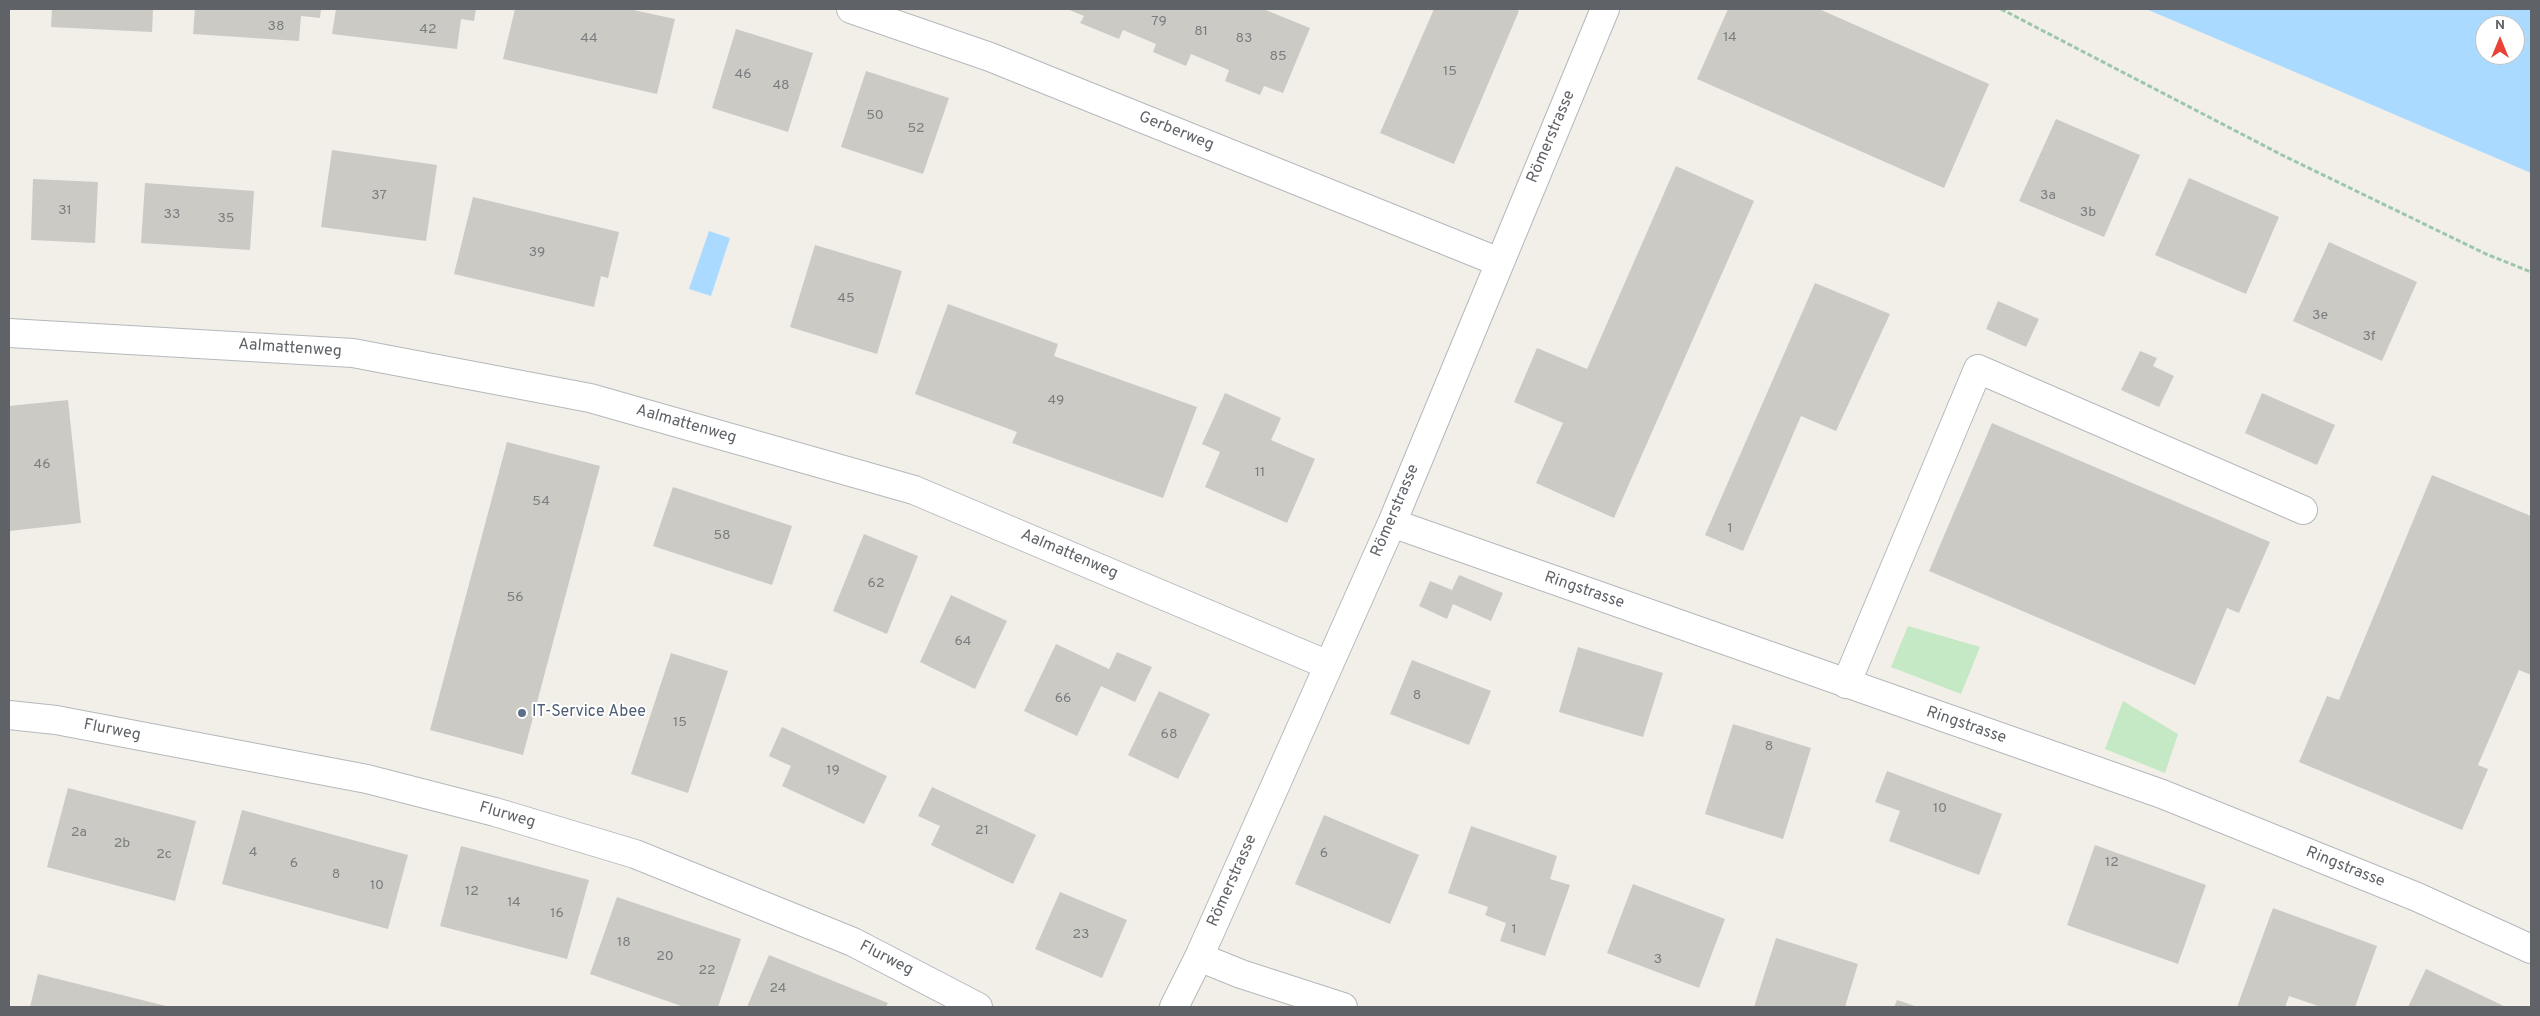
<!DOCTYPE html>
<html>
<head>
<meta charset="utf-8">
<style>
	body { margin:0 }
	#map { position:relative; width:2540px; height:1016px; overflow:hidden; background:#f1efe8; font-family:Overpass,sans-serif }
	canvas { display:block }
	.frame { position:absolute; inset:0; border:10px solid #5f6368; pointer-events:none }
	.north { position:absolute; left:2475px; top:15px; width:50px; height:50px; box-sizing:border-box; background:#fff; border:1px solid #bfc1c3; border-radius:50%; rotate:0deg; font-size:14px; font-weight:700; line-height:20px; text-align:center; color:#5f6368 }
	.north::after { content:''; display:block; margin:auto; width:18px; height:22px; background:#ea4335; clip-path:polygon(50% 0,100% 100%,50% 72%,0 100%) }
</style>
</head>
<body>
<div id="map">
<canvas width="2540" height="1016"></canvas>
<div class="frame"></div>
<div class="north">N</div>
</div>
<script>
const ctx = document.querySelector('canvas').getContext('2d');
ctx.lineJoin = 'round';
function fill(path, color) { ctx.fillStyle = color; ctx.fill(path, 'evenodd'); }
const shape = rows => new Path2D(rows.map(r => 'M' + r).join(''));
function trace(path, color, width, dash) { ctx.strokeStyle = color; ctx.lineWidth = width; ctx.lineCap = dash ? 'butt' : 'round'; ctx.setLineDash(dash || []); ctx.stroke(path); }
function write(font, color, halo, rows, align = 'center') {
  ctx.font = font + ' Overpass,sans-serif'; ctx.lineWidth = 4; ctx.setLineDash([]); ctx.textBaseline = 'middle'; ctx.strokeStyle = halo; ctx.fillStyle = color; for (const [text, x, y, turn = 0] of rows) {
    ctx.save(); ctx.translate(x, y); ctx.rotate((+turn || 0) * Math.PI / 180); ctx.textAlign = isNaN(turn) ? turn : align; if (halo) ctx.strokeText(text, 0, 0); ctx.fillText(text, 0, 0); ctx.restore();
  }
}
fill(shape([
	[1908,626,1980,647,1961,694,1891,667],
	[2123,701,2178,734,2165,773,2105,749]
]), '#c5e8c5');
fill(shape([
	[2146,9,2531,9,2531,173,2321,83],
	[2485,25,2515,25,2515,55,2485,55],
	[709,231,730,238,711,296,689,289]
]), '#aadaff');
fill(shape([
	[52,9,153,9,152,32,51,27],
	[195,9,321,9,320,18,301,16,299,41,193,34],
	[336,9,476,9,474,21,461,19,457,49,332,34],
	[515,9,629,9,675,19,657,94,503,59],
	[1067,9,1263,9,1310,28,1283,93,1264,86,1260,95,1225,81,1229,70,1191,54,1186,66,1153,52,1156,44,1123,30,1119,39,1080,23,1084,16],
	[1434,9,1514,9,1519,11,1454,164,1380,133],
	[1728,9,1819,9,1989,84,1944,188,1697,79],
	[736,29,813,53,788,132,712,108],
	[866,71,949,98,923,174,841,147],
	[2056,119,2140,155,2104,237,2019,201],
	[332,150,437,165,426,241,321,227],
	[1676,166,1754,201,1614,518,1536,483,1563,423,1514,402,1537,348,1587,369],
	[2189,178,2279,217,2246,294,2155,255],
	[33,179,98,182,95,243,31,240],
	[145,183,254,191,250,250,141,243],
	[473,197,619,232,608,278,601,276,594,307,454,274],
	[2329,242,2417,282,2382,361,2293,321],
	[815,245,902,271,877,354,790,327],
	[1815,283,1890,314,1836,431,1801,416,1743,551,1705,535],
	[1998,301,2039,319,2026,347,1986,329],
	[948,304,1058,344,1054,356,1197,407,1163,498,1012,443,1017,432,915,394],
	[2140,351,2157,358,2153,366,2174,376,2159,407,2121,390],
	[1225,393,1281,418,1271,440,1315,459,1287,523,1205,487,1220,452,1202,444],
	[2262,393,2335,425,2317,465,2245,433],
	[68,400,81,523,9,531,9,406],
	[1992,423,2270,542,2239,613,2227,608,2195,685,1929,571],
	[507,442,600,466,523,755,430,730],
	[2432,475,2531,516,2531,675,2519,670,2478,765,2488,769,2462,830,2299,762,2327,696,2339,700],
	[673,487,792,526,772,585,653,546],
	[864,534,918,556,887,634,833,611],
	[1459,575,1503,593,1491,621,1453,604,1447,619,1419,606,1430,581,1452,590],
	[951,595,1007,621,975,689,920,662],
	[1056,644,1109,669,1117,652,1152,667,1135,702,1101,686,1077,736,1024,711],
	[1578,647,1663,673,1643,737,1559,712],
	[671,653,728,671,688,793,631,774],
	[1412,660,1491,691,1469,745,1390,714],
	[1159,691,1210,714,1178,779,1128,755],
	[1733,724,1811,748,1783,839,1705,814],
	[782,727,887,776,864,824,782,786,791,766,769,756],
	[1887,771,2002,814,1979,875,1889,841,1900,811,1875,802],
	[932,787,1036,835,1013,884,931,845,940,826,918,816],
	[68,788,196,821,175,901,47,867],
	[242,810,408,855,388,929,222,884],
	[1324,815,1419,855,1390,924,1295,884],
	[1471,826,1557,856,1550,879,1570,885,1545,956,1500,941,1506,923,1485,915,1488,907,1448,893],
	[2095,845,2206,885,2178,964,2067,925],
	[461,846,589,880,567,959,440,926],
	[1633,884,1725,919,1699,988,1607,953],
	[1060,892,1127,920,1102,978,1035,949],
	[617,897,741,939,718,1007,684,1007,590,974],
	[2273,908,2377,946,2355,1007,2321,1007,2289,996,2285,1007,2237,1007],
	[1776,938,1858,964,1845,1007,1754,1007],
	[769,955,888,1003,886,1007,747,1007],
	[2426,969,2506,1007,2408,1007],
	[38,974,170,1007,30,1007],
	[1897,1000,1918,1007,1894,1007]
]), '#cccac5');
const minor = shape([
	[851,9,990,57,1499,262],
	[9,333,353,353,590,398,914,490,1328,665],
	[1392,523,2162,794,2417,897,2531,949],
	[1846,684,1978,369,2303,510],
	[9,715,56,720,367,779,495,812,635,854,853,942,978,1007],
	[1199,957,1241,974,1343,1007],
	[1174,1007,1199,957,1392,523,1605,9]
]);
trace(minor, '#b5b8bc', 30);
trace(shape([
	[2001,9,2282,155,2486,254,2531,272]
]), '#9cc7a9', 3, [5, 2.5]);
trace(minor, '#fff', 28);
for (const [x, y, r, color] of [
	[522,713,5,"#5c6f8a"]
]) { const dot = new Path2D(); dot.arc(x, y, r, 0, 2 * Math.PI); ctx.fillStyle = color; ctx.fill(dot); trace(dot, '#fff', 2); }
write('14px', '#7a7d7f', null, [
	["79",1159,22],
	["38",276,27],
	["42",428,30],
	["81",1201,32],
	["14",1730,38],
	["44",589,39],
	["83",1244,39],
	["85",1278,57],
	["15",1450,72],
	["46",743,75],
	["48",781,86],
	["50",875,116],
	["52",916,129],
	["37",379,196],
	["3a",2048,196],
	["31",65,211],
	["3b",2088,213],
	["33",172,215],
	["35",226,219],
	["39",537,253],
	["45",846,299],
	["3e",2320,316],
	["3f",2369,337],
	["49",1056,401],
	["46",42,465],
	["11",1260,473],
	["54",541,502],
	["1",1730,529],
	["58",722,536],
	["62",876,584],
	["56",515,598],
	["64",963,642],
	["8",1417,696],
	["66",1063,699],
	["15",680,723],
	["68",1169,735],
	["8",1769,747],
	["19",833,771],
	["10",1940,809],
	["21",982,831],
	["2a",79,833],
	["2b",122,844],
	["4",253,853],
	["6",1324,854],
	["2c",164,855],
	["12",2112,863],
	["6",294,864],
	["8",336,875],
	["10",377,886],
	["12",472,892],
	["14",514,903],
	["16",557,914],
	["1",1514,930],
	["23",1081,935],
	["18",624,943],
	["20",665,957],
	["3",1658,960],
	["22",707,971],
	["24",778,989]
]);
write('16px', '#5f6368', '#fff', [
	["Gerberweg",1176,132,22],
	["Römerstrasse",1552,137,-67],
	["Aalmattenweg",290,349,4],
	["Aalmattenweg",686,425,16],
	["Römerstrasse",1396,511,-67],
	["Aalmattenweg",1069,555,23],
	["Ringstrasse",1584,591,19],
	["Ringstrasse",1966,726,19],
	["Flurweg",112,731,11],
	["Flurweg",507,816,16],
	["Ringstrasse",2345,868,22],
	["Römerstrasse",1233,881,-66],
	["Flurweg",886,959,27]
]);
write('16px', '#4e5e75', '#fff', [
	["IT-Service Abee",532,713]
], 'left');
</script>
</body>
</html>
